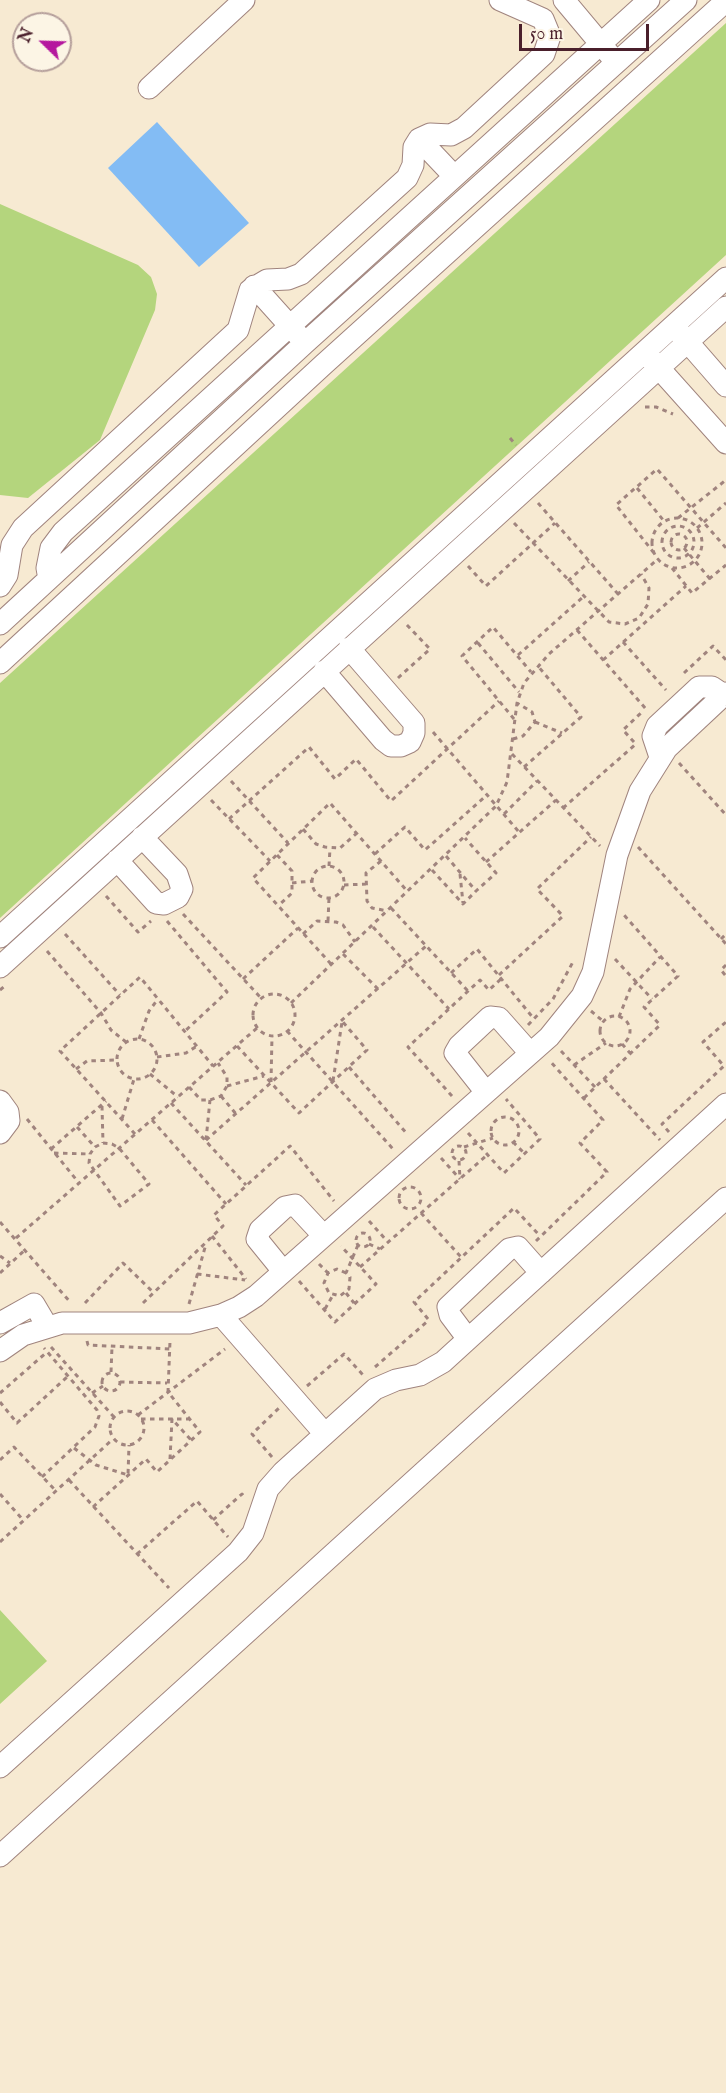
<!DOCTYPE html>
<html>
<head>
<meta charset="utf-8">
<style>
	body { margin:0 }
	#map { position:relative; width:726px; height:2093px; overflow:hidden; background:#f7ead2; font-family:"IM FELL English",serif }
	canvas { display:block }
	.north { position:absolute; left:12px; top:12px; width:60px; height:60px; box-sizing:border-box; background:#fcf5e5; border:2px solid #b59f9b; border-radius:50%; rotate:293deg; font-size:16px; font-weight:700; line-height:24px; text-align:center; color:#4a1f2b }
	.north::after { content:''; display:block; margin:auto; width:21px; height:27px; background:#b5179e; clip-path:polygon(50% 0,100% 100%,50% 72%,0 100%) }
	.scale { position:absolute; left:519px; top:24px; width:130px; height:27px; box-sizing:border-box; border:3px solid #4a1f2b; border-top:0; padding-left:8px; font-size:18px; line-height:21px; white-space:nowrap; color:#4a1f2b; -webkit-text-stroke:4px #fcf5e5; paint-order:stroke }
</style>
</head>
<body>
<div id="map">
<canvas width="726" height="2093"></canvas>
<div class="north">N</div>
<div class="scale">50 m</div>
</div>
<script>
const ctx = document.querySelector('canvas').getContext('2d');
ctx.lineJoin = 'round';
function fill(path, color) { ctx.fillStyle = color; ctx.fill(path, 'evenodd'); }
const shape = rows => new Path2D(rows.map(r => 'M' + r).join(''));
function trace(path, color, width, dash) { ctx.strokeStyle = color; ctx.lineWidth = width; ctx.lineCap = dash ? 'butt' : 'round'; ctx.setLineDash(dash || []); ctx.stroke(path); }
fill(shape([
	[726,23,726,255,0,918,0,683],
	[0,204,138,265,151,277,157,294,155,310,100,440,28,498,0,495],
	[0,1610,47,1661,0,1704]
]), '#b4d57d');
fill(shape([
	[157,122,249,223,199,267,108,168]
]), '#83bcf4');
const minor = shape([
	[564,0,610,55],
	[149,88,244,0],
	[419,139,454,176],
	[254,286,298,335],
	[679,332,726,386],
	[649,357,726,443],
	[49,579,47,568,51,548,63,532,649,0],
	[0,586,7,575,12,545,23,528,238,330,250,290,267,280,288,279,301,274,407,178,413,165,414,147,419,139,430,134,451,135,464,128,544,54,550,36,543,19,500,0],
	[0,624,305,343,686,0],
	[0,663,323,365,726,1],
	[324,671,383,740,391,746,401,746,410,742,414,733,414,723,349,648],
	[660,757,653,736,657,726,699,687,712,687,724,695],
	[117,860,156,903,164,904,178,897,182,889,177,874,142,837],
	[0,937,726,278],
	[0,967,726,307],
	[485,1091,455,1053,459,1046,490,1017,499,1018,530,1053],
	[0,1101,8,1112,9,1121,0,1133],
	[283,1271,257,1239,260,1230,285,1207,295,1205,323,1235],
	[221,1315,325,1434],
	[0,1323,34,1304,47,1326],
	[468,1339,450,1315,448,1307,509,1249,518,1247,541,1273],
	[0,1351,23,1335,62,1323,189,1323,221,1315,239,1307,256,1296,549,1037,582,996,593,972,617,855,640,791,667,748,726,693],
	[0,1767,238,1552,253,1533,268,1489,283,1472,375,1389,396,1380,420,1375,443,1362,726,1104],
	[0,1856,726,1198]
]);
trace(minor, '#a0847e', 23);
trace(shape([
	[645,407,656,407,673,414],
	[510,438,516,445],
	[637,488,664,521],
	[538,503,618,594],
	[678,518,726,480],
	'652 543a25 25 0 1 1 50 0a25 25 0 1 1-50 0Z',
	[514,523,609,622,625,624,639,618,648,604,649,588,641,574],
	'662 542a16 16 0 1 1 32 0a16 16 0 1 1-32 0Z',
	[697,528,726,503],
	'671 542a8 8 0 1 1 16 0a8 8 0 1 1-16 0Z',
	[684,548,710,579],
	[654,553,616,505,657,469,726,548],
	[468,566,486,586,555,523],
	[672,568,692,593,726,565],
	[568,581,589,562],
	[577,630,646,709],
	[623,642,666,690],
	[478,643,519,692],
	[518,655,583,597],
	[603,660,686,586],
	[684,673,713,646,726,660],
	[398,678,430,649,406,624],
	[514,719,462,656,493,627,531,672],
	[535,722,562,733],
	[433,732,519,832],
	[513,739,523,736,535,722,532,712,517,703],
	[634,742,623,730,642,712],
	[512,754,600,846],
	[679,763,726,815],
	[524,767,581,717,537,665],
	[231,781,288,843],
	[211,800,270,861],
	[563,808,636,744],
	[504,814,537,781],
	[229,819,309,747,335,779,356,759,391,801,499,701],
	[303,829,316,844,325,847,340,848,357,833],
	[638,847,726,944],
	[375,854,405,827,425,850,487,795],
	[277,855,292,871,292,893,278,906],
	[446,856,476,891],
	[381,861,366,873,367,901,372,908,388,911],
	[486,862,556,800],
	[329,866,330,848],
	'312 882a16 16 0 1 1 32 0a16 16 0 1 1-32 0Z',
	[432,870,463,904,476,891,496,873,465,838],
	[460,874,463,903],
	[292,883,312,881],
	[344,885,366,884],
	[106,896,138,932,151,921],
	[391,908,468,991],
	[183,914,261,998],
	[167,921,227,992,185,1031],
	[328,921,329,898],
	[373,927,449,1009],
	[65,934,120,995],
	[303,934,317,921,336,922,343,925,355,942],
	[721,939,726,934],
	[47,951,101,1013,111,1030,126,1042],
	[343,954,378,989],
	[615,959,652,999],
	[331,964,253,878,330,803,408,892],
	[726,965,721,970,726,976],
	[451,973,477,949,534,1019],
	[499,975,563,916,537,889,591,837],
	[243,979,298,928],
	[0,990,6,985],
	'253 1015a21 21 0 1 1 42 0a21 21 0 1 1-42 0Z',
	[291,1003,496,806,507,782,517,703,524,683,549,654,658,559],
	[591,1011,604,1022],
	'600 1031a15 15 0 1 1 30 0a15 15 0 1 1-30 0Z',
	[619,1017,630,989,660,957],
	[528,1025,553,999,574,960],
	[287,1031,393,1149],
	[139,1039,149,1011,158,999],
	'117 1059a20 20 0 1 1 40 0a20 20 0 1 1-40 0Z',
	[622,1044,630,1053],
	[237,1046,299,1113,367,1050,342,1021],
	[561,1051,595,1087],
	[157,1057,186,1053,197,1046],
	[574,1065,606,1043],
	[349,1067,408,1135],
	[76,1069,87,1061,117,1060],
	[150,1074,178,1097],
	[604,1079,660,1140],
	[333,1081,342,1022],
	[271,1082,272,1036],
	[227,1086,264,1076],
	[189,1087,201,1100,210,1100,221,1096,227,1086,227,1077,218,1063],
	[221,1096,236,1114],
	[452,1096,408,1047,480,980,489,990,502,978],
	[584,1098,660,1025,644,1007,678,976,624,915],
	[171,1103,246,1185],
	[102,1106,103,1143],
	'491 1131a14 14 0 1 1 28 0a14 14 0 1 1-28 0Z',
	[27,1119,79,1183],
	[122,1119,134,1079],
	[152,1120,226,1204],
	[77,1127,95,1147],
	[669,1132,662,1124,724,1066,703,1042,726,1022],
	[468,1133,504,1173,540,1139,506,1099],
	[135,1134,60,1051,140,977,213,1066],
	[206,1140,426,946],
	[206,1140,210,1100],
	[513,1142,525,1154],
	[103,1143,112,1144,119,1148,149,1184,120,1206,89,1163,90,1154,95,1147,103,1143],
	'452 1153a7 7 0 1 1 14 0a7 7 0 1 1-14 0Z',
	[464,1147,493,1138],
	[51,1149,106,1101],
	[54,1153,90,1154],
	[441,1158,460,1179],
	[459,1161,460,1179],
	'399 1198a11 11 0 1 1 22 0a11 11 0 1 1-22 0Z',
	[421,1213,461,1257],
	[369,1221,388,1242],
	[0,1222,71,1303],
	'356 1240a7 7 0 1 1 14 0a7 7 0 1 1-14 0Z',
	[212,1236,246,1279],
	[16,1238,257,1028],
	[536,1241,607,1172,580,1143,603,1120,549,1060],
	[369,1244,380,1249],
	[0,1256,10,1263],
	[319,1264,328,1273],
	[360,1267,487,1155],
	[0,1273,26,1249],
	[346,1273,337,1269,328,1273,324,1283,329,1293,340,1296,349,1289,350,1277,346,1273,358,1245],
	[197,1274,245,1280],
	[299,1281,335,1322,376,1284,341,1246],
	[346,1293,354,1303],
	[85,1303,123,1263,153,1292],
	[143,1303,223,1226,214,1215,290,1146,334,1201],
	[189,1304,206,1244],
	[325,1309,333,1295],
	[428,1319,414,1302,514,1208,540,1236],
	[87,1341,88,1345,170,1349],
	[51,1347,114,1417],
	[375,1367,429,1320],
	[111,1372,112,1347],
	'102 1382a9 9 0 1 1 18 0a9 9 0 1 1-18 0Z',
	[120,1382,167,1383],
	[307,1386,344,1354,363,1375],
	[0,1393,47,1352],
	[92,1393,103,1386],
	[0,1402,17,1423,67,1377],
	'110 1428a17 17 0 1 1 34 0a17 17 0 1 1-34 0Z',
	[138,1415,225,1349],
	[141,1419,189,1419],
	[74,1448,96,1465,128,1475,129,1445],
	[272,1457,252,1434,279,1408],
	[170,1459,172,1419,191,1440],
	[0,1460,14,1447,56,1491],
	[42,1477,95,1427,99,1416,97,1410,44,1348],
	[69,1480,169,1588],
	[0,1494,24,1521],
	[93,1507,146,1459,157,1472,200,1432,168,1392,170,1341],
	[213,1520,242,1494,245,1498],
	[0,1542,113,1439],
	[137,1554,197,1501,228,1537]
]), '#a0847e', 3, [4.5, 4.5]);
trace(minor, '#fff', 21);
</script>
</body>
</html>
